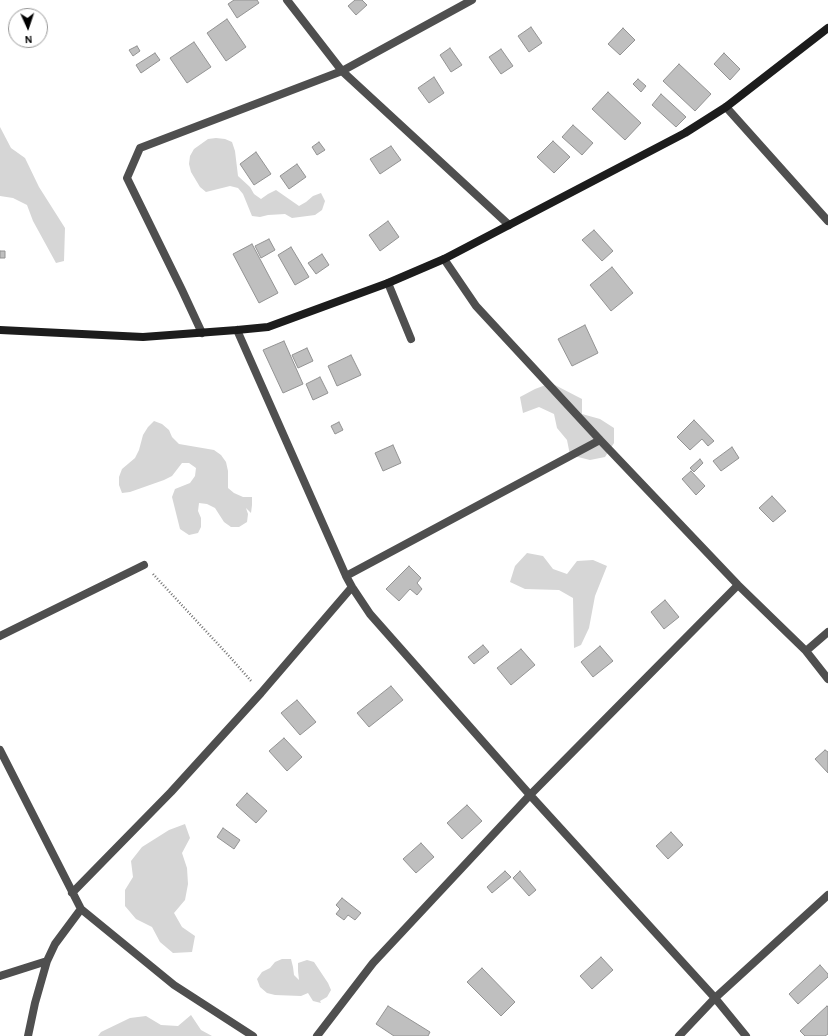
<!DOCTYPE html>
<html>
<head>
<meta charset="utf-8">
<style>
	body { margin:0 }
	#map { position:relative; width:828px; height:1036px; overflow:hidden; background:#fff; font-family:"Alegreya Sans",sans-serif }
	canvas { display:block }
	.north { position:absolute; left:8px; top:8px; width:40px; height:40px; box-sizing:border-box; background:#fff; border:1px solid #999; border-radius:50%; rotate:177deg; font-size:11px; font-weight:700; line-height:16px; text-align:center; color:#000 }
	.north::after { content:''; display:block; margin:auto; width:14px; height:18px; background:#000; clip-path:polygon(50% 0,100% 100%,50% 72%,0 100%) }
</style>
</head>
<body>
<div id="map">
<canvas width="828" height="1036"></canvas>
<div class="north">N</div>
</div>
<script>
const ctx = document.querySelector('canvas').getContext('2d');
ctx.lineJoin = 'round';
function fill(path, color) { ctx.fillStyle = color; ctx.fill(path, 'evenodd'); }
const shape = rows => new Path2D(rows.map(r => 'M' + r).join(''));
function trace(path, color, width, dash) { ctx.strokeStyle = color; ctx.lineWidth = width; ctx.lineCap = dash ? 'butt' : 'round'; ctx.setLineDash(dash || []); ctx.stroke(path); }
fill(shape([
	[0,127,11,148,25,158,39,187,65,228,64,261,56,263,33,221,27,205,13,198,0,196],
	[216,138,225,139,232,142,235,151,238,176,250,187,254,194,261,199,268,194,276,190,299,206,306,202,313,196,321,193,325,201,322,210,315,215,292,218,285,214,268,215,260,217,252,216,243,194,238,188,230,186,206,192,200,187,191,172,189,164,190,156,194,149,208,139],
	[551,383,582,399,582,414,600,419,614,428,614,443,605,457,590,460,570,455,567,440,557,428,554,414,539,407,523,413,520,397,535,389],
	[154,421,162,424,169,430,172,437,179,444,214,450,221,455,226,462,228,471,228,488,234,493,243,497,252,497,252,505,251,513,246,508,248,514,247,522,239,527,231,527,224,522,215,508,207,504,199,503,198,511,201,518,201,527,198,533,189,535,180,529,172,497,175,489,190,483,195,476,196,468,189,463,182,463,172,476,164,480,130,492,122,493,119,485,119,477,122,469,135,458,139,450,143,435,148,427],
	[527,553,543,556,553,569,567,574,577,561,593,560,607,566,595,596,589,628,581,645,574,648,573,598,559,590,525,589,510,582,515,566],
	[185,824,190,838,182,853,187,868,188,884,185,900,174,913,182,927,195,936,192,952,173,953,160,942,152,927,136,919,125,906,125,890,133,877,131,861,142,847,169,830],
	[282,959,291,959,293,967,294,975,299,980,298,971,298,963,307,960,314,962,328,983,331,990,327,997,320,1001,321,1003,313,1001,308,993,301,996,275,995,267,993,260,987,257,979,262,972,270,968,275,962],
	[191,1015,201,1030,212,1036,98,1036,101,1032,130,1018,146,1016,161,1025,178,1026]
]), '#d6d6d6');
const building = shape([
	[234,0,257,0,259,3,237,18,228,4,234,0],
	[355,0,362,0,367,5,356,15,348,6,355,0],
	[227,19,246,47,226,61,207,33,227,19],
	[531,27,542,43,529,52,518,36,531,27],
	[623,28,635,40,620,55,608,44,623,28],
	[194,42,211,67,187,83,170,58,194,42],
	[137,46,140,51,133,56,129,50,137,46],
	[450,48,462,65,451,72,440,55,450,48],
	[501,49,513,66,501,74,489,57,501,49],
	[155,53,160,60,141,73,136,65,155,53],
	[724,53,740,69,730,80,714,64,724,53],
	[679,64,711,94,695,111,663,81,679,64],
	[434,77,444,93,429,103,418,88,434,77],
	[638,79,646,86,641,92,633,84,638,79],
	[608,92,641,123,625,140,592,109,608,92],
	[661,94,686,117,676,127,652,105,661,94],
	[573,125,593,143,582,155,562,137,573,125],
	[553,141,570,157,554,173,537,157,553,141],
	[319,142,325,150,317,155,312,147,319,142],
	[391,146,401,160,380,174,370,159,391,146],
	[256,152,271,174,254,185,240,164,256,152],
	[297,164,306,177,289,189,280,176,297,164],
	[388,221,399,237,380,251,369,235,388,221],
	[594,230,613,251,602,261,582,240,594,230],
	[269,239,275,250,261,258,255,246,269,239],
	[252,244,278,293,259,303,233,254,252,244],
	[291,247,309,277,295,285,278,255,291,247],
	[0,251,5,251,5,258,0,258,0,251],
	[322,254,329,265,316,274,308,263,322,254],
	[612,267,633,293,611,311,590,285,612,267],
	[585,325,598,353,572,366,558,339,585,325],
	[284,341,303,384,283,393,263,350,284,341],
	[307,348,313,361,298,368,292,355,307,348],
	[351,355,361,375,337,386,328,366,351,355],
	[320,377,328,393,313,400,306,384,320,377],
	[694,420,714,441,708,446,702,439,690,450,677,437,694,420],
	[339,422,343,430,335,434,331,426,339,422],
	[393,445,401,463,383,471,375,453,393,445],
	[732,447,739,458,721,471,713,461,732,447],
	[700,459,703,463,694,472,690,468,700,459],
	[691,471,705,486,696,495,682,479,691,471],
	[772,496,786,511,773,522,759,508,772,496],
	[409,566,421,578,417,583,422,589,417,595,410,589,399,601,386,589,409,566],
	[665,600,679,617,664,629,651,612,665,600],
	[483,645,489,652,474,664,468,657,483,645],
	[600,646,613,661,593,677,581,662,600,646],
	[521,649,535,665,511,685,497,668,521,649],
	[391,686,403,700,369,727,357,713,391,686],
	[297,700,316,722,300,735,281,713,297,700],
	[284,738,302,757,287,771,269,751,284,738],
	[825,750,828,752,828,773,815,759,825,750],
	[247,793,267,811,256,823,236,805,247,793],
	[467,805,482,821,462,839,447,823,467,805],
	[223,828,240,840,234,849,217,837,223,828],
	[671,832,683,845,668,859,656,846,671,832],
	[421,843,434,857,416,873,403,859,421,843],
	[505,871,511,877,492,893,487,887,505,871],
	[520,871,536,890,529,896,513,878,520,871],
	[342,898,361,913,355,920,348,915,344,920,336,914,340,909,336,905,342,898],
	[601,957,613,970,592,989,580,976,601,957],
	[820,965,828,974,828,977,798,1004,789,994,820,965],
	[482,968,515,1002,501,1016,467,982,482,968],
	[388,1006,430,1032,428,1036,394,1036,376,1024,388,1006],
	[827,1006,828,1007,828,1034,825,1036,805,1036,800,1031,827,1006]
]);
fill(building, '#bfbfbf');
trace(building, '#939393', 1);
trace(shape([
	[153,574,229,656,252,682]
]), '#717171', 2.5, [1, 2]);
trace(shape([
	[388,283,411,339]
]), '#4f4f4f', 8);
trace(shape([
	[287,0,342,71,509,225],
	[726,107,828,221],
	[444,259,476,306,600,440,738,585,806,651,828,679],
	[237,330,346,576,352,587,370,614,530,795,715,998,746,1036],
	[202,333,182,290,127,178,140,148,342,71,472,0],
	[346,576,600,440],
	[0,636,144,565],
	[806,651,828,632],
	[0,750,81,909,174,985,253,1036],
	[72,893,171,792,261,693,352,587],
	[0,976,47,961],
	[28,1036,35,1003,47,961,55,944,81,909],
	[317,1036,373,963,530,795,738,585],
	[679,1036,715,998,828,895]
]), '#4f4f4f', 8);
trace(shape([
	[0,330,143,337,237,330,268,327,388,283,444,259,685,133,726,107,828,28]
]), '#1c1c1c', 8);
</script>
</body>
</html>
